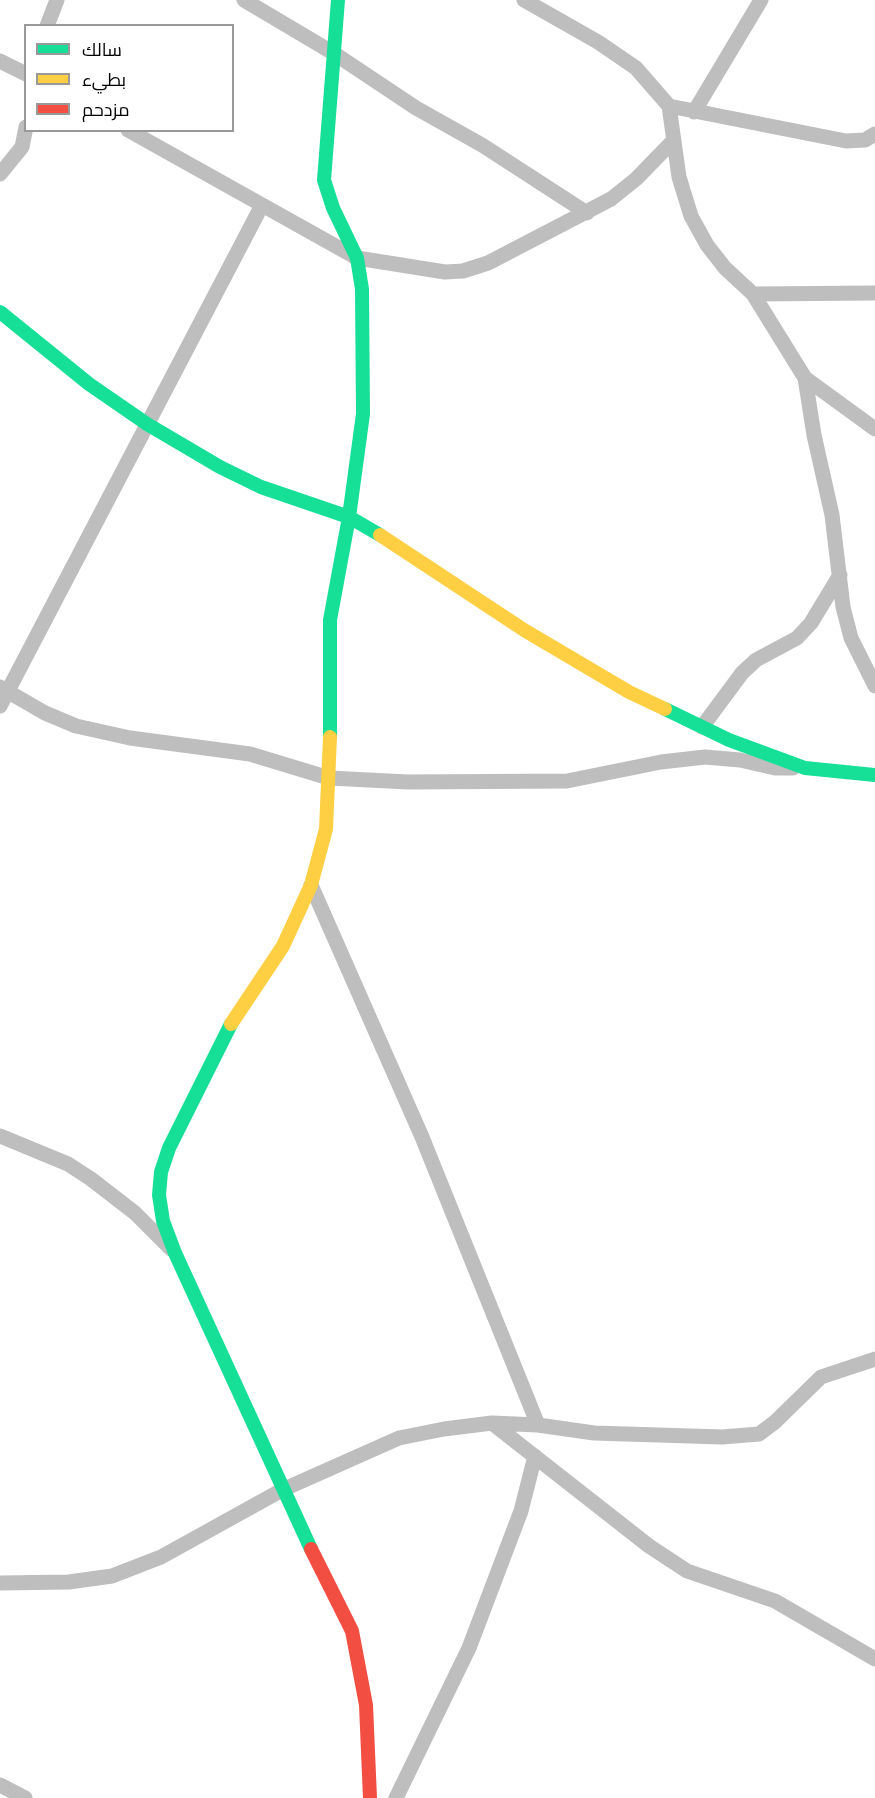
<!DOCTYPE html>
<html>
<head>
<meta charset="utf-8">
<style>
	body { margin:0 }
	#map { position:relative; width:875px; height:1798px; overflow:hidden; background:#fff; font-family:"Titillium Web",Cairo,sans-serif }
	canvas { display:block }
	.legend { position:absolute; left:24px; top:24px; width:210px; height:108px; box-sizing:border-box; background:#fff; border:2px solid #999; margin:0; padding:8px 10px; list-style:none; font-size:18px; color:#000 }
	.legend li { display:flex; align-items:center; gap:12px; height:30px }
	.legend b { width:30px; border:2px solid #999 }
</style>
</head>
<body>
<div id="map">
<canvas width="875" height="1798"></canvas>
<ul class="legend">
<li><b style="height:8px;background:#16e098"></b>سالك</li>
<li><b style="height:8px;background:#ffcf43"></b>بطيء</li>
<li><b style="height:8px;background:#f24e42"></b>مزدحم</li>
</ul>
</div>
<script>
const ctx = document.querySelector('canvas').getContext('2d');
ctx.lineJoin = 'round';
const shape = rows => new Path2D(rows.map(r => 'M' + r).join(''));
function trace(path, color, width, dash) { ctx.strokeStyle = color; ctx.lineWidth = width; ctx.lineCap = dash ? 'butt' : 'round'; ctx.setLineDash(dash || []); ctx.stroke(path); }
trace(shape([
	[244,0,335,54,416,108,482,145,587,213],
	[524,0,598,42,636,68,669,106,679,177,691,216,707,245,725,268,753,294,805,378,814,435,832,515,843,607,851,638,875,686],
	[47,26,57,0],
	[0,61,26,74],
	[669,106,846,141,865,140,875,134],
	[694,112,761,0],
	[128,130,357,258,445,272,463,271,488,263,611,199,636,179,674,140],
	[0,174,22,147,26,127],
	[753,294,875,293],
	[805,378,875,429],
	[0,687,45,713,76,726,130,738,250,754,329,778,408,782,567,781,661,762,705,757,740,760,775,768,793,768],
	[0,706,261,207],
	[702,727,742,673,756,660,797,638,811,623,840,575],
	[311,885,422,1137,538,1425],
	[0,1136,68,1164,91,1179,135,1213,171,1249],
	[492,1423,649,1546,687,1571,775,1601,875,1659],
	[0,1583,69,1582,112,1576,161,1557,282,1490,399,1438,444,1429,492,1423,538,1425,594,1433,722,1437,759,1434,775,1422,821,1377,875,1359],
	[0,1785,25,1798],
	[396,1798,469,1648,521,1511,535,1456]
]), '#bebebe', 15);
trace(shape([
	[0,312,89,384,147,424,220,467,261,487,349,517,380,535],
	[665,709,729,740,805,768,875,775],
	[330,737,330,620,349,517,363,414,362,289,357,258,333,208,324,180,338,0],
	[231,1024,169,1148,161,1172,159,1195,163,1221,175,1253,311,1549]
]), '#16e098', 14);
trace(shape([
	[380,535,524,630,629,692,665,709],
	[231,1024,283,946,311,885,326,829,330,737]
]), '#ffcf43', 14);
trace(shape([
	[311,1549,352,1631,366,1705,370,1798]
]), '#f24e42', 14);
</script>
</body>
</html>
